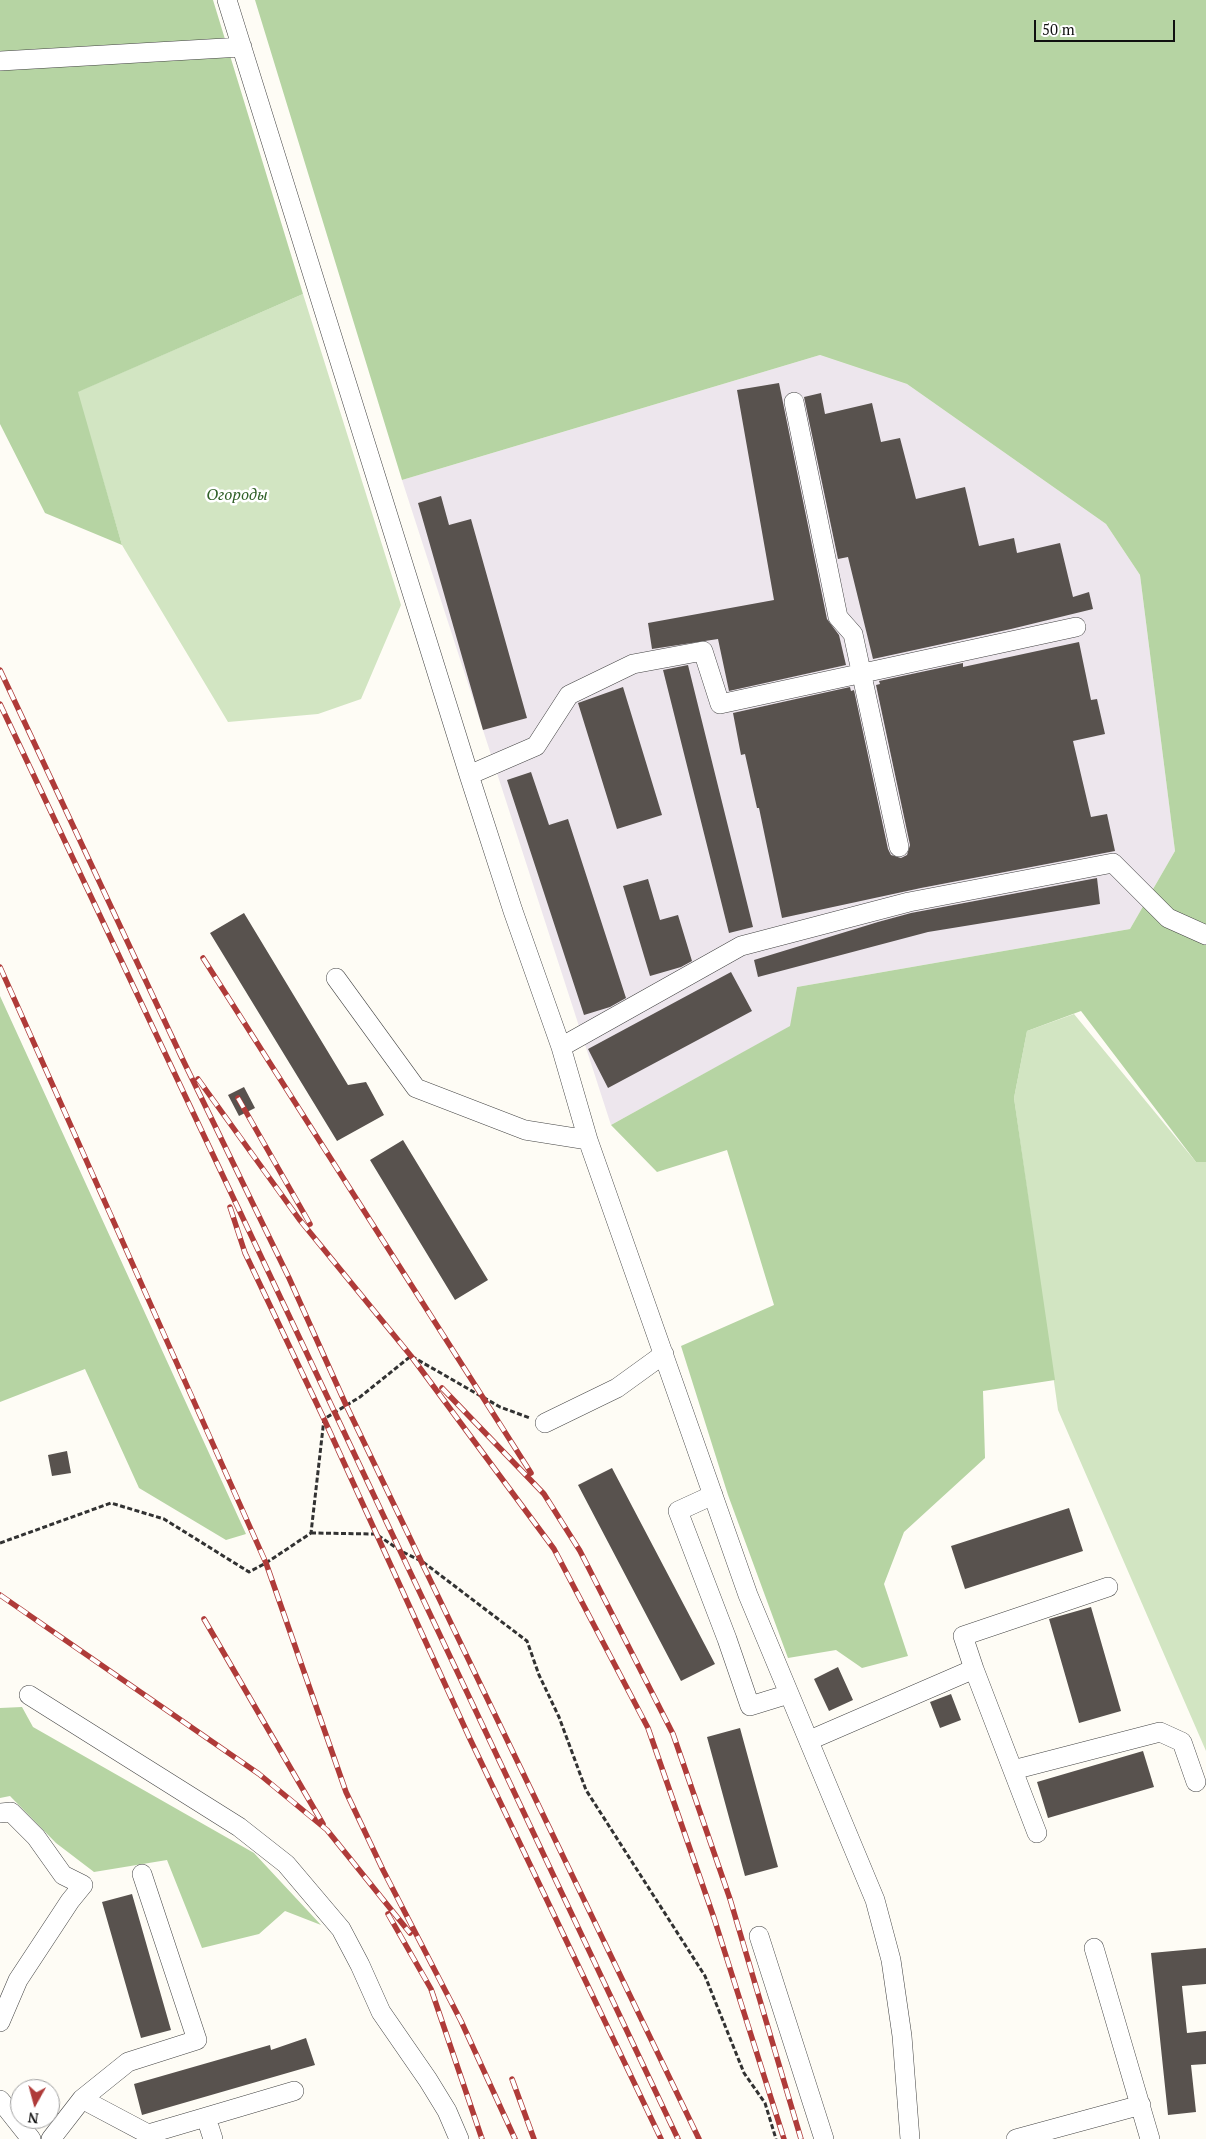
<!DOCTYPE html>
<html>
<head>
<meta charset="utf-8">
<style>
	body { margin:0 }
	#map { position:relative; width:1206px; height:2139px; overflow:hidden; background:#fefcf5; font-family:"PT Serif",serif }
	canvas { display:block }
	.north { position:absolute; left:10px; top:2079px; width:50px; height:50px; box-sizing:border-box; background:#fff; border:1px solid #9f9f9f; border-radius:50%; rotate:187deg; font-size:14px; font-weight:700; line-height:20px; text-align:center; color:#101010 }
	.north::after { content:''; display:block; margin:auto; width:18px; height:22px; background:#af3b39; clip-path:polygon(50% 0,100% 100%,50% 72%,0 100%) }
	.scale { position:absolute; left:1034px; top:20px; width:141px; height:22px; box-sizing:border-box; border:2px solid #101010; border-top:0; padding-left:6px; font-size:15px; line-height:18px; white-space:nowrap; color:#101010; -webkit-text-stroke:4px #fff; paint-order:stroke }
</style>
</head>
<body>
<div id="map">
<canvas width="1206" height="2139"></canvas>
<div class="north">N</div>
<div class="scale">50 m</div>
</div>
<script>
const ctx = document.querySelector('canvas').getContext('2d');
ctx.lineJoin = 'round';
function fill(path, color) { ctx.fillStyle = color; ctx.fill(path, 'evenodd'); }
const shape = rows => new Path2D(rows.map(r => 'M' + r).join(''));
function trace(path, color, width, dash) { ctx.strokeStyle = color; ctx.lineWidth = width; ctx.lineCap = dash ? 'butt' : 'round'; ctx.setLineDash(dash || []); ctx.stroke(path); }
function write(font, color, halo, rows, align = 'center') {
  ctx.font = font + ' "PT Serif",serif'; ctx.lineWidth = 5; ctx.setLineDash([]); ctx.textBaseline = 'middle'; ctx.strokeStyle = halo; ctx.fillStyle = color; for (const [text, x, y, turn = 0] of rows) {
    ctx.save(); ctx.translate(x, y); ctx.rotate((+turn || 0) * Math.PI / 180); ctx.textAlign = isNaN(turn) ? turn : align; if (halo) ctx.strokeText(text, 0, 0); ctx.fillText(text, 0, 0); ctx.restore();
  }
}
fill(shape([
	[820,355,907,384,1106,524,1140,575,1175,851,1130,929,797,987,791,1026,611,1125,402,480]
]), '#ede6ed');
fill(shape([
	[303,294,401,605,361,699,318,714,228,722,122,545,77,392],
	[1074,1014,1196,1162,1206,1162,1206,1751,1058,1410,1014,1098,1027,1031]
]), '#d2e5c2');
fill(shape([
	[0,0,213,0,303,294,78,392,122,545,45,513,0,424],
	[255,0,1206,0,1206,1162,1196,1162,1081,1011,1027,1031,1014,1098,1055,1380,983,1391,985,1458,904,1532,884,1584,908,1656,862,1668,836,1650,788,1658,728,1495,681,1346,774,1305,727,1150,657,1172,611,1125,790,1026,797,987,1130,929,1175,851,1140,575,1106,524,907,384,820,355,402,480],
	[0,996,246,1534,226,1540,139,1488,85,1369,0,1402],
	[22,1707,33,1727,254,1853,321,1925,285,1911,259,1934,202,1948,167,1860,94,1872,56,1843,10,1796,0,1798,0,1708]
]), '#b6d4a3');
fill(shape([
	[779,383,827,619,839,635,846,665,729,691,718,639,652,649,648,623,774,600,737,390],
	[821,393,825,414,872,403,881,442,900,438,916,499,965,487,979,546,1014,538,1017,553,1060,543,1073,597,1089,592,1093,609,1011,629,873,659,848,557,838,559,804,397],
	[441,496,449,525,471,519,527,718,483,730,418,503],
	[1079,642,1091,700,1097,699,1105,734,1073,741,1091,817,1107,814,1115,851,921,888,782,918,759,808,757,808,745,754,741,755,733,713,850,687,851,691,854,690,888,849,891,855,901,858,907,855,910,845,876,685,880,684,879,681,963,663,963,667],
	[688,665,753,927,729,933,663,670],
	[623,687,662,815,617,829,578,703],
	[531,772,549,825,568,819,626,998,610,1007,584,1015,507,780],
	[1097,878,1100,904,928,932,758,977,754,960,878,922,911,913],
	[648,879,660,920,678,915,692,961,681,967,650,976,623,886],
	[244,913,348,1085,366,1082,384,1115,337,1141,210,933],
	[731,972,752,1011,608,1088,588,1049],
	[244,1087,255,1108,239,1116,228,1095],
	[403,1140,488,1280,455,1300,370,1160],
	[67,1451,71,1473,52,1476,48,1455],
	[612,1468,715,1664,681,1681,578,1485],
	[1069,1508,1083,1551,965,1589,951,1546],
	[1091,1607,1121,1711,1079,1723,1049,1619],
	[838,1667,853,1700,829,1711,814,1679],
	[951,1694,961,1720,940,1728,930,1702],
	[740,1728,778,1867,745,1876,707,1737],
	[1143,1751,1154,1787,1048,1818,1037,1782],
	[132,1894,171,2030,141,2038,102,1902],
	[1206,1948,1206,1984,1182,1986,1187,2033,1206,2031,1206,2064,1191,2065,1196,2112,1168,2115,1151,1953],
	[306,2038,315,2065,142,2115,134,2084,270,2045,271,2050]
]), '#58524e');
const minor = shape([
	[227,0,469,775,513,911,561,1047,588,1140,748,1595,875,1900,891,1960,902,2036,910,2139],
	[0,61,242,47],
	[794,402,838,617,853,634,899,847],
	[469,775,536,746,569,695,633,664,703,651,720,704,1076,627],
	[336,978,416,1088,525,1130,588,1140],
	[561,1047,741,946,909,902,1113,863,1168,918,1206,935],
	[545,1423,617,1388,664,1354],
	[713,1495,678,1511,727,1639,750,1706,789,1694],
	[974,1669,963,1636,1108,1587],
	[29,1695,239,1827,286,1864,341,1929,360,1965,381,2012,428,2080,447,2111,459,2139],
	[810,1740,974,1669,1037,1833],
	[1013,1770,1160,1732,1182,1742,1196,1782],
	[0,1813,11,1812,36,1837,63,1875,83,1885,70,1901,18,1980,0,2022],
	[759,1936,824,2139],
	[1094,1948,1150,2139],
	[82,2099,148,2134,206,2117],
	[0,2100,31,2139],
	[51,2139,82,2099,128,2062,197,2040,142,1874],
	[213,2139,206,2117,294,2091],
	[1016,2139,1141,2105]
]);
trace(minor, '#434343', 20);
trace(shape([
	[311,1533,376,1534,401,1551,423,1562,527,1641,539,1675,559,1717,586,1790,705,1976,744,2073,765,2103,776,2139],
	[0,1543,111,1503,164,1519,249,1572,266,1563,311,1533,324,1419,360,1397,411,1356,500,1407,530,1418]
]), '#323232', 3, [5, 2.5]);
trace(minor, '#fff', 19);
const rail = shape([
	[0,670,181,1056,289,1278,346,1405,699,2139],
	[0,704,678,2139],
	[203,958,531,1473],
	[0,967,266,1563,346,1792,383,1870,461,2021,515,2139],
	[198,1079,299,1219,411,1356,554,1549,648,1728,714,1918,784,2139],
	[238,1098,310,1224],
	[230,1207,245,1253,324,1419,470,1739,661,2139],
	[442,1388,544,1494,580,1551,673,1734,730,1899,801,2139],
	[0,1595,259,1774,327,1830,410,1933],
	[204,1619,323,1824],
	[388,1914,431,1989,482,2139],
	[512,2079,534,2139]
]);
trace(rail, '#af3b39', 5.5);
trace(rail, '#fff', 4, [11]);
write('italic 16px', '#306028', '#fff', [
	["Огороды",237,495]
]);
</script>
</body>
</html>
